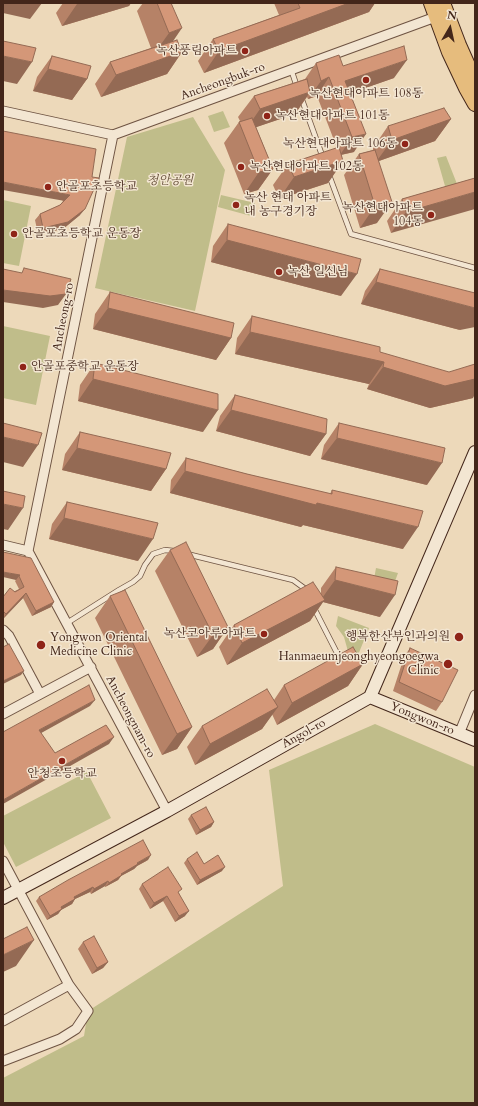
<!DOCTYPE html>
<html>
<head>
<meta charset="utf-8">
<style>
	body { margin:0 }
	#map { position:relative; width:478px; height:1106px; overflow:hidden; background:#edd9ba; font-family:Cardo,serif }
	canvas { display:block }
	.frame { position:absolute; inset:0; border:4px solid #43261a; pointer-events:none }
	.north { position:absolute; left:430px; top:8px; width:40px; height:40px; -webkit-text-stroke:3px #f3e6d2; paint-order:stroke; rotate:9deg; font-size:11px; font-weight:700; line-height:16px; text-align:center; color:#43261a }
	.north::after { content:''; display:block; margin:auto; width:14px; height:18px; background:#43261a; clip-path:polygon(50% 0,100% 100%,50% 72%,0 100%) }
</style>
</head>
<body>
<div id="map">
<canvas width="478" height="1106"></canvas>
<div class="frame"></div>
<div class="north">N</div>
</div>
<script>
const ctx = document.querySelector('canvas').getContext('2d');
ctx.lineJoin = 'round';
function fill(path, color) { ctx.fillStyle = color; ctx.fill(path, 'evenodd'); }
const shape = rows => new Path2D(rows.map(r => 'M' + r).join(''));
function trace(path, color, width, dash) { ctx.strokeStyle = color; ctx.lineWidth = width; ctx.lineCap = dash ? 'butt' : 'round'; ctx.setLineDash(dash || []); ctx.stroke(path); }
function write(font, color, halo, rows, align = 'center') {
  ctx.font = font + ' Cardo,"Noto Serif KR",serif'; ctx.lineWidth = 3; ctx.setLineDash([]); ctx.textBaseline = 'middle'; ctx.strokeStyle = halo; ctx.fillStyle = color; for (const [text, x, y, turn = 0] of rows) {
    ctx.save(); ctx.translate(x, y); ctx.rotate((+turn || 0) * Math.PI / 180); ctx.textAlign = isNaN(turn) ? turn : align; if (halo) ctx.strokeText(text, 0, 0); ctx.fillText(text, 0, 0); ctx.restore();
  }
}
fill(shape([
	[223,111,230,127,214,132,208,116],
	[193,117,225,170,195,311,95,288,127,137],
	[446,156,459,189,447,193,437,158],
	[221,195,255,203,251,216,218,207],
	[3,200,31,206,19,266,3,263],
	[3,326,50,336,36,405,3,398],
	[376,568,398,573,390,595,372,590],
	[338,616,369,628,358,655,349,655,344,637,336,626],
	[375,724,475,767,475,1103,3,1103,3,1078,84,1036,88,1011,283,886,269,770],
	[87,772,111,818,16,867,3,842,3,816]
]), '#c0bd8a');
const lane = shape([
	[291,69,297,87],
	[301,97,323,158],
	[329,175,351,234,475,268],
	[187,554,293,580,304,588,306,592],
	[314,608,337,653],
	[67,623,119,590,133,582,140,576,145,565,153,554,165,550,174,551]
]);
const street = shape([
	[3,111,113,135,441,15],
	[3,545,28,551,167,811],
	[28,551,113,135],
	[3,630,9,636,40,694],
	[3,714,91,667],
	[459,734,475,695],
	[3,861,69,985,88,1011,76,1029,60,1039,3,1061],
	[3,1021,69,985]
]);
const secondary = shape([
	[370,697,475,740],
	[3,898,167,811,370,697,475,452]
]);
const primary = shape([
	[431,3,449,52,466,88,475,104],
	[443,3,459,45,475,81]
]);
trace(lane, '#6e5342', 6);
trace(street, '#6e5342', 11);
trace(secondary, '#43261a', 14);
trace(primary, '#43261a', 16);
trace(lane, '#f3e6d2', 4.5);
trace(street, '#f3e6d2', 9);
trace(secondary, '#f3e6d2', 12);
trace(primary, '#e6bc7d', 14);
fill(shape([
	[63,3,131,3,129,6,62,26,56,13],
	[143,3,171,3,173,41,182,52,167,74,101,97,95,84,110,62,151,48,137,11],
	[274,3,375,3,369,12,204,73,198,61,213,39,279,15],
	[52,56,87,79,72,100,33,91,37,77],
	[316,63,343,66,394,78,350,93,354,152,341,155,343,161,328,183,279,199,273,185,288,164,337,148,317,96,308,99,307,97,295,114,256,127,273,169,258,190,244,194,224,143,239,122,240,121,238,117,254,96,305,79],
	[451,119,435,141,379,161,377,223,360,228,344,175,359,154,373,150,373,148,388,126],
	[3,131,80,215,63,229,38,234,35,220,40,214,60,205,63,201],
	[475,178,391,233,387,221,402,199],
	[228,224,341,296,211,262,213,246],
	[380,269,460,330,361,304,365,291],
	[110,292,231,338,216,360,93,329,95,314],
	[252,316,380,352,473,398,430,408,367,389,369,384,235,354,237,338],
	[95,363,203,432,78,401,80,385],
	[235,395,326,434,310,456,216,431,220,416],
	[339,423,427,485,321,459,324,445],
	[80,432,166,469,151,491,62,470,65,454],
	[186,458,247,474,330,494,332,490,403,549,303,525,301,527,170,493,171,480],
	[67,502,138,561,49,539,52,524],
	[170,550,228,627,213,649,197,657,155,571],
	[3,552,54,602,51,607,32,616,23,598,3,619,3,597,19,589,15,581,16,580],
	[336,567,380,617,323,602,310,621,227,665,219,647,234,625,321,593,321,588],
	[110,596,192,727,177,749,162,755,95,618],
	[410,648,442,702,436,711,393,691,404,657],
	[363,664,348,686,277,725,272,714,262,729,195,765,187,747,202,726,274,700,284,685],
	[191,815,214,822,211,827,196,835,188,819],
	[187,859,204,864,222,871,197,885,184,863],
	[148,860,137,866,134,869,121,876,118,880,105,887,105,886,91,894,90,892,75,899,72,904,61,910,58,914,47,920,36,901,39,897],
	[142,884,179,893,185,916,175,922,163,901,150,909,139,889],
	[83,942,108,962,103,968,92,974,78,949]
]), '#b68267');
fill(shape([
	[3,3,42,3,30,19,3,13],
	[82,3,131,3,129,6,62,26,77,4],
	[349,3,375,3,369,12,204,73,219,51],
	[182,28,167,50,154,54,169,33],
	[182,52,167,74,101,97,116,75],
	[3,56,32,62,17,84,3,81],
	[407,60,394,78,337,98,345,81],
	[48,69,87,79,72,100,33,91],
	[329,77,317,96,308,99,321,81],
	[310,92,295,114,245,131,260,109],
	[451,119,435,141,376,162,392,140],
	[366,134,354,152,340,155,352,137],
	[343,161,328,183,279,199,294,177],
	[273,169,258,190,244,194,259,172],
	[3,182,70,195,65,201,3,190],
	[475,192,475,209,391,233,406,212],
	[392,202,377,223,360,228,375,206],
	[85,209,80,215,63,229,38,234,43,228],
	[227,240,357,274,341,296,211,262],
	[376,282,475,308,475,327,460,330,361,304],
	[3,290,66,294,58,305,43,308,3,302],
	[108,308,231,338,216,360,93,329],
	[250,332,384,362,369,384,235,354],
	[383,367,475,379,475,394,473,398,430,408,367,389],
	[93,379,218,410,203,432,78,401],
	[231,410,326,434,310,456,216,431],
	[3,437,38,445,23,467,3,462],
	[337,438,442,463,427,485,321,459],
	[77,448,166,469,151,491,62,470],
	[185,471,317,503,418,527,403,549,303,525,301,527,170,493],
	[3,504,23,508,8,530,3,529],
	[64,518,153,539,138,561,49,539],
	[3,572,20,575,16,580,3,577],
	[335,580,395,595,380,617,323,602,310,621,227,665,242,643,320,601],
	[26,593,23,598,3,619,6,614],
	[54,602,51,607,32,616,36,611],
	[228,627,213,649,197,657,213,635],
	[363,664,348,686,277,725,292,703],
	[24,671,21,675,3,684,3,681],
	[95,700,90,706,34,737,39,730],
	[278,707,262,729,195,765,210,744],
	[192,727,177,749,162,755,177,734],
	[114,737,109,744,3,804,3,800],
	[214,822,211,827,196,835,200,830],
	[151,855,148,860,137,866,134,869,121,876,118,880,105,887,109,883,121,874,137,863],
	[225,867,222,871,197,885,200,880],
	[108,881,105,886,91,894,94,889],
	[93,887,90,892,75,899,72,904,61,910,58,914,47,920,50,916,74,897],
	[167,896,163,901,150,909,154,903],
	[189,911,185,916,175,922,179,916],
	[34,940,16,966,3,972,3,955],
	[108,962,103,968,92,974,97,968]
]), '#946a54');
const building = shape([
	[157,3,171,3,182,28,169,33,157,3],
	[298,3,349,3,219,51,213,39,300,8,298,3],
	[177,40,182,52,116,75,110,62,177,40],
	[3,41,36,48,32,62,3,56,3,41],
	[404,46,407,60,345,81,366,134,352,137,329,77,321,81,316,63,339,55,343,66,404,46],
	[52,56,91,66,87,79,48,69,52,56],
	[307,79,310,92,260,109,254,96,307,79],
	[444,108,451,119,392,140,388,126,444,108],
	[252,118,273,169,259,172,239,122,252,118],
	[3,131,96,149,92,177,99,178,85,209,68,222,43,228,40,214,60,205,70,195,3,182,3,131],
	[339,147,343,161,294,177,288,164,339,147],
	[375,150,392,202,375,206,359,154,375,150],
	[475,178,475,192,406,212,402,199,475,178],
	[228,224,361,259,357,274,227,240,228,224],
	[24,268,71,279,66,294,50,296,3,290,3,269,22,273,24,268],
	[380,269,475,293,475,308,376,282,380,269],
	[110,292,234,323,231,338,108,308,110,292],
	[252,316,380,347,380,352,449,372,475,364,475,379,445,386,383,367,384,362,250,332,252,316],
	[95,363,218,394,218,410,93,379,95,363],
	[235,395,327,419,326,434,231,410,235,395],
	[3,423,42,433,38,445,3,437,3,423],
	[339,423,445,448,442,463,337,438,339,423],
	[80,432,171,453,166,469,77,448,80,432],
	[186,458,247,474,332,494,332,490,423,511,418,527,317,503,316,505,185,471,186,458],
	[3,491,25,496,23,508,3,504,3,491],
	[67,502,158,523,153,539,64,518,67,502],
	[186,542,228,627,213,635,170,550,186,542],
	[3,552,31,558,54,602,36,611,26,593,6,614,3,611,3,597,10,588,15,592,24,587,19,576,20,575,3,572,3,552],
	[336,567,398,581,395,595,335,580,336,567],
	[313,582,325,600,242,643,234,625,313,582],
	[125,590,192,727,177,734,110,596,125,590],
	[9,644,24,671,3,681,3,647,9,644],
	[353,647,363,664,292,703,284,685,353,647],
	[410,648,458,670,442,702,399,682,410,648],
	[89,685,95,700,39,730,55,753,106,725,114,737,3,800,3,732,89,685],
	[267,689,278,707,210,744,202,726,267,689],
	[206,807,214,822,200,830,191,815,206,807],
	[143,840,151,855,137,863,138,864,121,874,122,875,109,883,108,881,94,889,93,887,74,897,75,899,61,907,62,909,50,916,39,897,68,880,143,840],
	[197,852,204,864,218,855,225,867,200,880,187,859,197,852],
	[168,867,182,889,178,892,189,911,179,916,167,896,154,903,142,884,168,867],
	[27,927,34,940,3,955,3,939,27,927],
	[94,936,108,962,97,968,83,942,94,936]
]);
fill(building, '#d49778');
trace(building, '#946a54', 1);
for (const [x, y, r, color] of [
	[245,51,4,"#8f2418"],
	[366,80,4,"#8f2418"],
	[267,116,4,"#8f2418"],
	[405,144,4,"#8f2418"],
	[241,167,4,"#8f2418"],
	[48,187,4,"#8f2418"],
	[236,205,4,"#8f2418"],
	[431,215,4,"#8f2418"],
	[14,234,4,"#8f2418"],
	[279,272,4,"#8f2418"],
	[23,367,4,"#8f2418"],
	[264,634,4,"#8f2418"],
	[459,637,5,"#8f2418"],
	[41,645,5,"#8f2418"],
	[448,664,5,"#8f2418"],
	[62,761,4,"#8f2418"]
]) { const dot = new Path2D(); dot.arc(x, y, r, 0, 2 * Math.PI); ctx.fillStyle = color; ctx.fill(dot); trace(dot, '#f3e6d2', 1.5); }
write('12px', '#43261a', '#f3e6d2', [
	["녹산풍림아파트",237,51,"right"],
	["녹산현대아파트 108동",366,94,"center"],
	["녹산현대아파트 101동",275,116],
	["녹산현대아파트 106동",397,144,"right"],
	["녹산현대아파트 102동",249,167],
	["안골포초등학교",56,187],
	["녹산 현대 아파트",244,198],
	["내 농구경기장",244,212],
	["녹산현대아파트",423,208,"right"],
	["104동",423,222,"right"],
	["안골포초등학교 운동장",22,234],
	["녹산 일신님",287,272],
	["안골포중학교 운동장",31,367],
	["녹산코아루아파트",256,634,"right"],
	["행복한산부인과의원",450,637,"right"],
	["Yongwon Oriental",50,638],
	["Medicine Clinic",50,652],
	["Hanmaeumjeonghyeongoegwa",439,657,"right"],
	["Clinic",439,671,"right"],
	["안청초등학교",62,774,"center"]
], 'left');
write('12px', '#43261a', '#f3e6d2', [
	["Ancheongbuk-ro",223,82,-20],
	["Ancheong-ro",64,317,-79],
	["Ancheongnam-ro",130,717,62],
	["Yongwon-ro",422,719,22],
	["Angol-ro",304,734,-29]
]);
write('italic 12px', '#624c36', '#f3e6d2', [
	["청안공원",170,181]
]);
</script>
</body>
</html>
